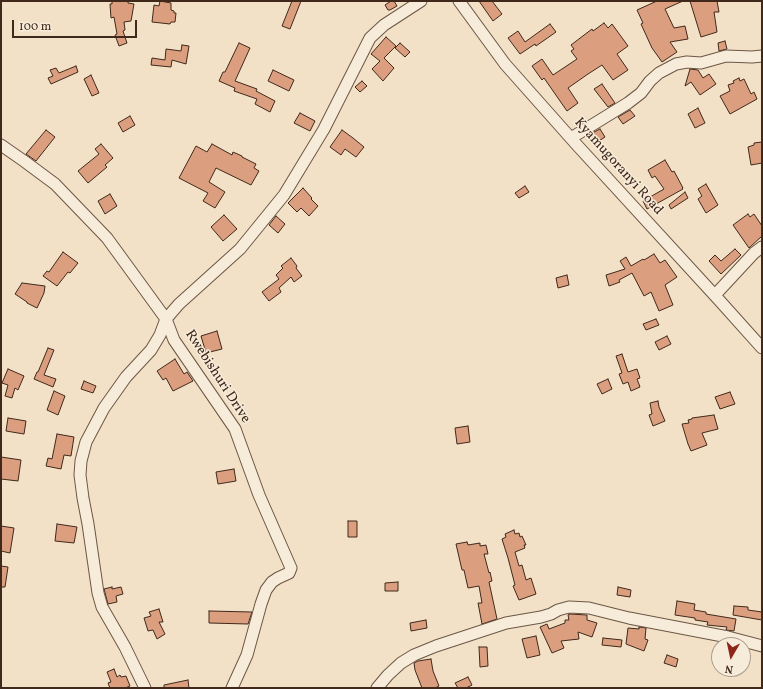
<!DOCTYPE html>
<html>
<head>
<meta charset="utf-8">
<style>
	body { margin:0 }
	#map { position:relative; width:763px; height:689px; overflow:hidden; background:#f2e1c6; font-family:Vollkorn,serif }
	canvas { display:block }
	.frame { position:absolute; inset:0; border:2px solid #40281a; pointer-events:none }
	.north { position:absolute; left:711px; top:637px; width:40px; height:40px; box-sizing:border-box; background:#f7ecda; border:1px solid #ae9e8d; border-radius:50%; rotate:189deg; font-size:11px; font-weight:700; line-height:16px; text-align:center; color:#40281a }
	.north::after { content:''; display:block; margin:auto; width:14px; height:18px; background:#8f2418; clip-path:polygon(50% 0,100% 100%,50% 72%,0 100%) }
	.scale { position:absolute; left:12px; top:20px; width:125px; height:18px; box-sizing:border-box; border:2px solid #40281a; border-top:0; padding-left:5px; font-size:12px; line-height:14px; white-space:nowrap; color:#40281a; -webkit-text-stroke:3px #f7ecda; paint-order:stroke }
</style>
</head>
<body>
<div id="map">
<canvas width="763" height="689"></canvas>
<div class="frame"></div>
<div class="north">N</div>
<div class="scale">100 m</div>
</div>
<script>
const ctx = document.querySelector('canvas').getContext('2d');
ctx.lineJoin = 'round';
function fill(path, color) { ctx.fillStyle = color; ctx.fill(path, 'evenodd'); }
const shape = rows => new Path2D(rows.map(r => 'M' + r).join(''));
function trace(path, color, width, dash) { ctx.strokeStyle = color; ctx.lineWidth = width; ctx.lineCap = dash ? 'butt' : 'round'; ctx.setLineDash(dash || []); ctx.stroke(path); }
function write(font, color, halo, rows, align = 'center') {
  ctx.font = font + ' Vollkorn,serif'; ctx.lineWidth = 3; ctx.setLineDash([]); ctx.textBaseline = 'middle'; ctx.strokeStyle = halo; ctx.fillStyle = color; for (const [text, x, y, turn = 0] of rows) {
    ctx.save(); ctx.translate(x, y); ctx.rotate((+turn || 0) * Math.PI / 180); ctx.textAlign = isNaN(turn) ? turn : align; if (halo) ctx.strokeText(text, 0, 0); ctx.fillText(text, 0, 0); ctx.restore();
  }
}
const building = shape([
	[112,1,128,1,128,3,134,4,131,21,124,22,125,30,123,31,127,43,119,46,115,35,117,34,114,17,111,18,110,4,112,4,112,1],
	[160,1,171,3,171,10,174,11,174,13,176,13,175,22,171,22,170,24,152,22,154,5,159,6,160,1],
	[292,1,301,1,290,29,282,26,292,1],
	[391,1,394,1,397,6,390,10,388,10,385,5,391,1],
	[479,1,492,1,502,14,493,21,479,1],
	[657,1,683,1,665,9,674,28,685,26,688,39,670,42,677,52,662,62,652,48,641,24,643,23,637,10,657,1],
	[690,1,717,1,719,12,714,12,717,32,701,37,690,1],
	[604,23,608,28,612,24,628,46,617,54,628,70,613,80,602,65,588,74,568,88,578,103,567,111,544,78,542,80,532,66,542,59,553,75,577,59,571,51,574,49,571,45,592,29,593,31,604,23],
	[550,24,556,32,536,46,535,44,520,54,508,38,518,31,525,42,550,24],
	[386,37,396,46,384,58,394,68,383,81,372,69,380,61,371,54,386,37],
	[725,41,727,49,719,51,718,43,725,41],
	[239,43,250,48,235,81,257,89,256,91,275,101,270,112,255,104,257,99,234,91,235,88,219,81,223,72,225,72,239,43],
	[400,43,410,52,405,57,395,48,400,43],
	[182,45,189,46,186,64,172,60,171,67,151,65,152,58,165,60,166,49,181,51,182,45],
	[76,66,78,72,51,84,48,78,53,76,50,70,56,68,59,73,76,66],
	[690,69,698,70,703,78,709,74,716,84,700,95,691,82,685,86,690,69],
	[273,70,294,80,289,91,268,81,273,70],
	[91,75,99,93,92,96,84,79,91,75],
	[739,78,740,81,744,79,751,94,754,92,757,99,730,114,720,96,730,91,728,85,734,83,733,81,739,78],
	[362,81,367,86,360,92,355,87,362,81],
	[602,84,615,103,608,107,594,89,602,84],
	[698,108,705,123,695,128,688,114,698,108],
	[630,110,635,116,623,124,618,117,630,110],
	[300,113,315,121,310,131,294,123,300,113],
	[130,116,135,125,123,132,118,123,130,116],
	[600,129,605,137,596,143,590,134,600,129],
	[46,130,55,137,36,161,26,154,46,130],
	[342,130,353,138,364,147,356,157,345,149,341,155,330,147,342,130],
	[762,142,762,163,751,165,748,147,754,145,754,143,762,142],
	[101,144,113,158,105,165,107,167,88,183,78,171,99,154,95,149,101,144],
	[212,144,232,155,233,152,242,156,242,157,256,164,254,168,259,171,251,185,216,168,209,182,225,192,215,208,203,201,208,193,179,178,196,146,207,152,212,144],
	[665,160,672,172,674,171,683,188,682,188,683,189,647,209,643,201,664,189,655,176,652,178,648,170,665,160],
	[706,184,718,205,706,213,698,199,702,196,698,189,706,184],
	[525,186,529,192,519,198,515,193,525,186],
	[303,188,312,198,311,199,318,206,309,216,301,208,297,212,288,203,303,188],
	[685,192,688,198,671,209,669,205,685,192],
	[110,194,117,206,105,214,98,201,110,194],
	[748,214,750,217,754,214,762,226,762,236,749,248,733,225,748,214],
	[224,215,237,229,223,241,211,227,224,215],
	[276,216,285,224,278,233,269,225,276,216],
	[735,249,741,255,721,274,709,261,715,255,721,261,735,249],
	[63,252,78,263,70,273,68,272,57,286,43,276,47,271,49,272,63,252],
	[654,254,660,263,665,260,677,277,665,285,673,305,659,311,651,292,644,296,632,273,619,280,620,282,609,286,606,275,625,269,620,261,626,257,631,266,643,259,644,260,654,254],
	[291,258,297,266,296,268,302,276,294,282,291,277,279,288,281,292,269,301,262,292,279,279,276,275,283,268,281,266,291,258],
	[567,275,569,285,558,288,556,278,567,275],
	[22,283,45,286,44,293,37,308,27,303,27,302,15,294,22,283],
	[656,319,659,325,646,330,643,324,656,319],
	[217,331,222,349,206,353,201,336,217,331],
	[667,336,671,344,659,350,655,342,667,336],
	[48,348,54,350,44,375,56,379,53,387,34,379,37,372,38,372,48,348],
	[622,354,628,372,637,369,640,378,637,379,640,387,631,391,628,382,623,384,619,374,622,373,616,356,622,354],
	[175,359,184,374,187,372,193,381,173,391,166,378,163,380,157,371,175,359],
	[8,369,24,376,18,390,15,388,12,398,5,396,8,385,2,383,8,369],
	[608,379,612,389,602,394,597,384,608,379],
	[84,381,96,386,93,393,81,389,84,381],
	[54,391,65,396,58,415,47,410,54,391],
	[730,392,735,404,720,409,715,397,730,392],
	[658,401,659,407,665,421,653,426,649,415,652,414,650,403,658,401],
	[714,415,718,429,702,433,707,445,691,451,688,444,682,424,689,423,688,420,692,419,692,418,714,415],
	[8,418,26,421,24,434,6,431,8,418],
	[468,426,470,442,457,444,455,428,468,426],
	[57,434,74,437,71,456,64,455,61,469,46,466,48,458,52,459,57,434],
	[1,457,21,460,18,481,1,479,1,457],
	[234,469,236,481,218,484,216,472,234,469],
	[348,521,357,521,357,537,348,537,348,521],
	[57,524,77,527,74,543,55,541,57,524],
	[1,526,14,528,10,553,1,551,1,526],
	[514,530,515,534,519,533,520,537,522,536,526,545,524,545,525,548,515,552,519,566,522,565,526,580,531,578,536,594,519,600,513,586,515,585,508,558,502,539,506,537,505,534,514,530],
	[467,542,468,545,480,543,480,546,486,545,488,554,484,554,489,573,490,572,492,581,489,582,497,619,482,624,478,603,482,603,479,586,468,588,464,570,462,570,456,544,467,542],
	[1,566,8,567,5,587,1,587,1,566],
	[398,582,398,591,385,591,385,583,398,582],
	[112,587,112,589,121,587,123,594,116,596,117,602,108,604,104,589,112,587],
	[618,587,631,590,630,597,617,595,618,587],
	[677,601,695,604,694,610,706,612,706,614,736,619,734,631,726,630,727,627,707,625,708,622,695,620,695,618,675,615,677,601],
	[734,606,748,607,748,610,762,612,762,620,733,615,734,606],
	[159,609,163,622,159,622,165,634,157,639,153,630,148,631,144,618,151,616,149,612,159,609],
	[209,611,252,612,248,624,209,623,209,611],
	[570,614,587,615,587,620,597,623,592,637,578,632,579,639,561,641,564,648,552,653,540,627,547,624,549,629,565,623,565,620,569,620,568,615,570,614],
	[426,620,427,628,411,631,410,623,426,620],
	[639,627,646,628,645,639,648,640,644,651,626,644,628,628,639,629,639,627],
	[536,636,540,655,527,658,522,639,536,636],
	[603,638,622,640,621,647,602,645,603,638],
	[479,647,487,647,488,666,480,667,479,647],
	[667,655,678,659,676,667,664,663,667,655],
	[431,659,433,671,439,686,435,688,422,688,415,670,414,663,418,661,431,659],
	[114,669,117,677,120,675,121,677,126,676,130,686,125,688,110,688,108,683,111,682,107,672,114,669],
	[468,677,472,685,466,688,458,688,455,683,468,677],
	[188,680,189,688,164,688,164,685,188,680]
]);
fill(building, '#db9f80');
trace(building, '#40281a', 1);
const minor = shape([
	[459,1,505,64,576,144,719,300,762,348],
	[571,138,628,103,641,93,650,81,659,73,676,64,687,62,701,63,726,56,752,57,762,56],
	[1,145,24,161,55,184,107,238,166,319,174,340,235,429,259,495,291,568,289,573,278,578,272,582,266,590,261,604,247,655,232,688],
	[715,295,754,253,762,247],
	[145,688,125,647,102,607,98,593,88,524,83,498,80,475,81,461,86,442,104,408,126,377,151,350,160,335,166,319,179,304,240,249,284,195,324,129,370,38,384,25,421,1],
	[377,688,388,675,401,663,414,655,436,646,506,623,541,617,551,614,558,610,569,607,589,608,629,618,728,637,762,646]
]);
trace(minor, '#6c5645', 13);
trace(minor, '#f7ecda', 11);
write('14px', '#40281a', '#f7ecda', [
	["Kyamugoranyi Road",618,167,48],
	["Rwebishuri Drive",217,377,57]
]);
</script>
</body>
</html>
